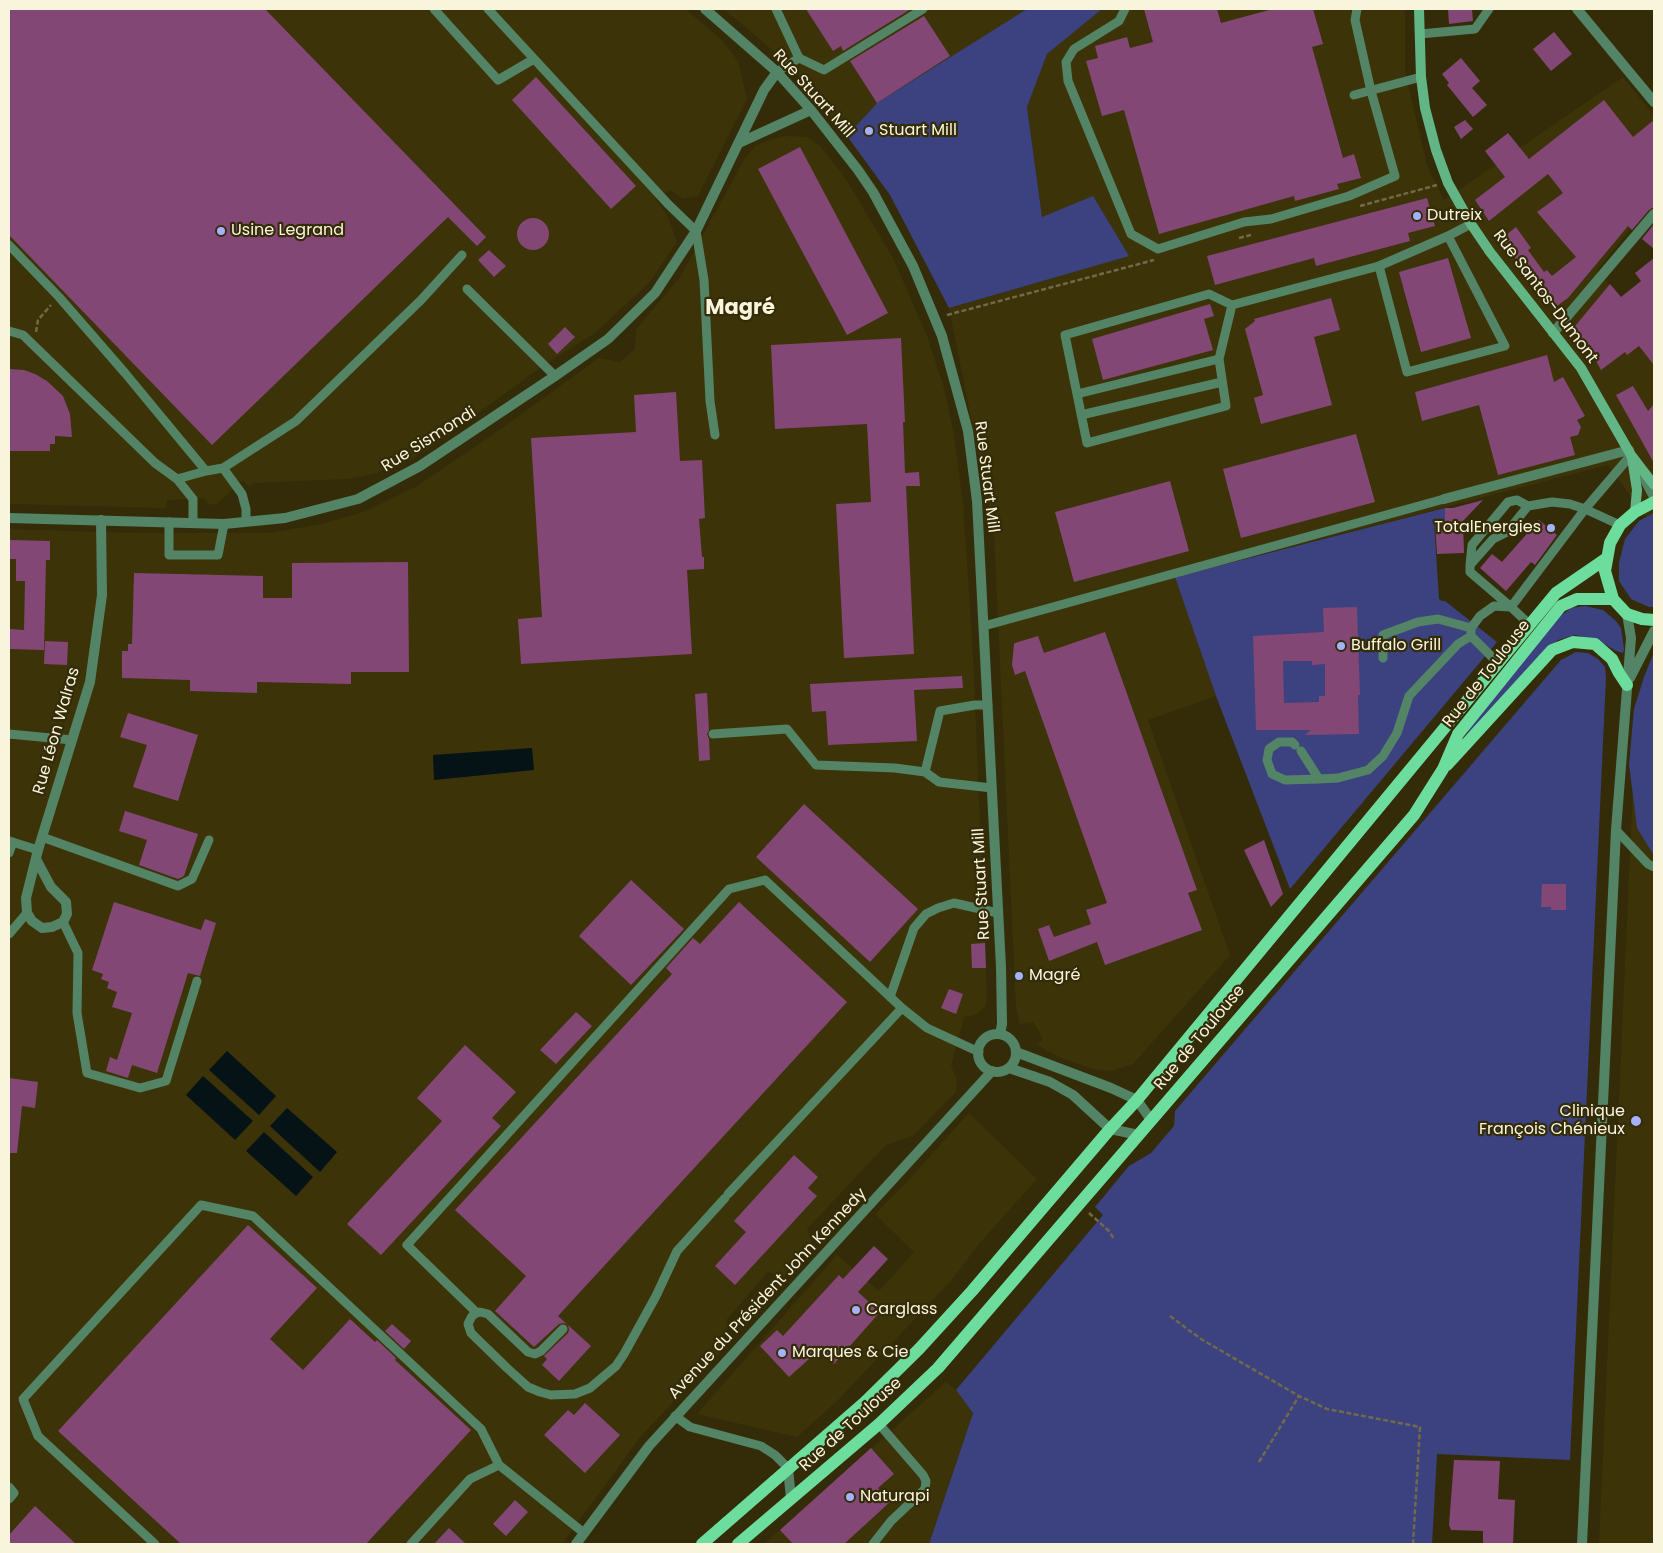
<!DOCTYPE html>
<html>
<head>
<meta charset="utf-8">
<style>
	body { margin:0 }
	#map { position:relative; width:1663px; height:1553px; overflow:hidden; background:#342c09; font-family:Poppins,sans-serif }
	canvas { display:block }
	.frame { position:absolute; inset:0; border:10px solid #f9f4dc; pointer-events:none }
</style>
</head>
<body>
<div id="map">
<canvas width="1663" height="1553"></canvas>
<div class="frame"></div>
</div>
<script>
const ctx = document.querySelector('canvas').getContext('2d');
ctx.lineJoin = 'round';
function fill(path, color) { ctx.fillStyle = color; ctx.fill(path, 'evenodd'); }
const shape = rows => new Path2D(rows.map(r => 'M' + r).join(''));
function trace(path, color, width, dash) { ctx.strokeStyle = color; ctx.lineWidth = width; ctx.lineCap = dash ? 'butt' : 'round'; ctx.setLineDash(dash || []); ctx.stroke(path); }
function write(font, color, halo, rows, align = 'center') {
  ctx.font = font + ' Poppins,sans-serif'; ctx.lineWidth = 4.5; ctx.setLineDash([]); ctx.textBaseline = 'middle'; ctx.strokeStyle = halo; ctx.fillStyle = color; for (const [text, x, y, turn = 0] of rows) {
    ctx.save(); ctx.translate(x, y); ctx.rotate((+turn || 0) * Math.PI / 180); ctx.textAlign = isNaN(turn) ? turn : align; if (halo) ctx.strokeText(text, 0, 0); ctx.fillText(text, 0, 0); ctx.restore();
  }
}
fill(shape([
	[9,9,685,9,721,39,738,61,747,99,698,196,683,199,670,190,656,200,668,217,677,242,649,283,595,333,544,365,430,448,406,462,374,474,347,479,254,483,249,487,243,480,216,505,208,504,204,498,167,500,166,508,9,504],
	[724,9,1027,9,877,103,847,136,789,64],
	[1102,9,1405,9,1405,71,1427,165,1444,200,1623,77,1654,116,1654,200,1597,270,1654,337,1654,528,1608,465,1175,577,1216,696,1148,720,1230,955,1133,1064,1111,1071,1093,1069,1059,1057,1037,1045,1043,1040,1039,1031,1033,1022,1020,1024,1016,1007,994,533,949,308,1129,255,1042,217,1027,106,1047,54],
	[787,136,807,137,820,146,846,179,894,260,927,336,944,388,954,435,963,504,973,654,987,996,985,1007,975,1015,964,1017,951,1066,957,1080,956,1092,914,1135,886,1145,807,1229,813,1247,784,1277,768,1272,727,1319,724,1349,641,1436,562,1544,9,1544,9,529,136,533,269,533,322,524,366,511,417,486,498,431,599,358,620,362,635,349,636,330,680,277,745,158,755,146,771,139],
	[1654,657,1654,1544,1599,1544,1637,698],
	[969,1113,1037,1179,979,1244,950,1282,838,1400,797,1437,697,1414,837,1255,879,1291,914,1252,875,1214,902,1187],
	[946,1382,956,1390,973,1412,929,1544,764,1544]
]), '#3c3308');
fill(shape([
	[1027,9,1102,9,1047,54,1027,107,1042,217,1093,196,1129,256,949,308,890,195,847,136,877,103],
	[1445,508,1446,522,1434,522,1439,599,1442,601,1445,601,1497,642,1290,889,1216,696,1175,577],
	[1654,513,1654,607,1649,607,1631,599,1619,581,1619,563,1625,539,1639,521],
	[1585,606,1603,610,1616,621,1621,628,1624,649,1623,653,1616,651,1598,640,1575,635,1558,640,1533,662,1464,740,1474,720,1555,620,1571,608],
	[1576,652,1588,653,1598,659,1605,667,1606,677,1570,1460,1437,1454,1432,1544,929,1544,973,1413,956,1390,1103,1215,1095,1207,1129,1166,1151,1153,1174,1126,1175,1111,1561,660],
	[1654,652,1654,842,1653,854,1637,828,1629,764,1634,709,1644,677]
]), '#3b427f');
fill(shape([
	[532,748,534,770,434,780,433,755],
	[227,1051,276,1096,259,1115,209,1070],
	[203,1076,253,1121,235,1140,186,1095],
	[287,1108,337,1152,320,1172,270,1126],
	[264,1132,313,1177,296,1196,246,1151]
]), '#061316');
fill(shape([
	[9,9,265,9,486,237,477,246,448,217,212,445,9,235],
	[806,9,911,9,843,51,841,46,833,51],
	[1144,9,1217,9,1221,23,1273,9,1313,9,1323,44,1312,47,1343,158,1354,154,1361,178,1337,184,1339,189,1295,201,1294,196,1159,234,1124,110,1102,116,1086,61,1098,58,1095,46,1127,37,1130,48,1153,42],
	[1448,9,1472,9,1473,21,1449,24],
	[924,16,950,56,877,103,850,61],
	[1554,32,1572,54,1551,71,1533,49],
	[1461,58,1480,81,1472,88,1487,105,1473,117,1447,85,1449,83,1442,74],
	[536,77,636,186,611,209,512,100],
	[1604,100,1633,137,1654,120,1654,207,1649,210,1632,230,1628,226,1568,298,1553,309,1501,239,1516,227,1531,248,1528,250,1544,272,1547,270,1552,276,1576,257,1537,212,1563,193,1548,174,1489,221,1475,200,1505,177,1485,151,1508,133,1529,159],
	[1465,120,1473,129,1461,139,1454,127],
	[800,147,888,313,847,335,758,169],
	[1427,198,1435,226,1408,233,1410,241,1316,266,1314,258,1215,285,1207,256],
	'517 234a16 16 0 1 1 32 0a16 16 0 1 1-32 0Z',
	[1654,224,1654,249,1642,239],
	[489,250,506,266,494,277,478,260],
	[1448,258,1471,338,1421,352,1399,272],
	[1654,258,1654,365,1639,346,1627,355,1625,352,1601,370,1594,357,1571,331,1610,284,1621,297,1641,281,1635,273],
	[1331,298,1340,330,1314,337,1332,405,1261,424,1254,398,1263,395,1245,329,1255,321,1254,319],
	[1210,304,1214,316,1204,319,1213,350,1103,380,1092,339],
	[565,327,575,337,557,354,548,344],
	[901,338,905,422,903,422,905,473,919,472,920,486,906,486,914,654,844,658,836,504,871,502,867,424,775,429,771,345],
	[1547,355,1554,382,1563,377,1585,416,1577,420,1581,427,1578,435,1570,437,1575,455,1498,475,1479,405,1422,421,1415,392],
	[9,369,24,370,35,374,47,381,63,396,70,414,72,437,55,436,55,444,50,444,50,451,9,451],
	[1633,386,1648,411,1654,404,1654,463,1616,395],
	[676,392,680,461,702,460,705,518,699,519,702,557,704,557,704,569,687,570,692,654,521,664,518,619,542,617,531,438,636,432,634,395],
	[1356,434,1375,502,1241,538,1223,469],
	[1170,481,1189,551,1074,582,1055,512],
	[1483,500,1463,521,1464,553,1437,554,1435,522,1445,522,1445,508,1453,508],
	[1539,520,1557,535,1535,565,1531,562,1506,591,1480,568,1492,554,1502,562],
	[9,540,50,541,50,560,46,560,44,650,9,649,9,629,24,630,25,581,16,581,16,559,9,559],
	[408,562,409,672,351,672,351,684,257,682,257,693,190,691,190,680,122,678,122,651,128,651,128,644,132,644,134,573,263,576,263,598,292,598,292,563],
	[1357,607,1360,695,1358,695,1359,734,1305,735,1311,730,1256,730,1253,636,1324,632,1323,608],
	[1283,661,1312,661,1312,665,1325,664,1325,696,1319,696,1319,702,1284,703],
	[1105,632,1197,890,1188,893,1202,930,1105,965,1097,942,1049,961,1038,929,1049,925,1054,937,1091,924,1086,910,1107,903,1025,671,1015,675,1012,665,1014,644,1015,643,1038,636,1044,653],
	[45,641,68,642,67,665,44,664],
	[962,676,963,688,914,690,917,741,828,745,826,711,812,712,810,684],
	[707,693,709,730,707,734,709,739,710,760,699,761,695,694],
	[128,713,198,735,178,801,133,787,147,745,120,737],
	[804,804,918,909,870,962,756,857],
	[125,811,198,834,184,876,178,879,139,865,147,840,119,831],
	[1264,840,1283,894,1271,907,1244,850],
	[631,880,684,929,631,985,579,936],
	[1542,884,1566,884,1566,910,1551,910,1551,907,1541,907],
	[114,902,201,930,205,919,216,923,200,976,188,973,157,1073,132,1065,128,1078,106,1071,110,1057,117,1060,132,1013,112,1007,117,992,107,988,109,982,101,979,103,974,92,970],
	[739,902,847,1002,558,1316,591,1346,559,1381,542,1365,547,1359,544,1356,568,1333,569,1330,568,1325,564,1323,559,1324,534,1347,495,1311,526,1276,455,1210,672,974,666,968,693,938,700,944],
	[985,943,986,968,972,968,971,944],
	[949,989,963,994,956,1014,941,1008],
	[576,1012,592,1026,556,1064,540,1050],
	[465,1045,516,1092,492,1118,501,1126,381,1255,347,1224,442,1121,417,1098],
	[9,1078,38,1082,35,1108,22,1106,17,1153,9,1153],
	[794,1155,818,1177,808,1188,817,1196,735,1285,715,1266,746,1232,734,1221],
	[248,1225,317,1288,270,1339,303,1370,350,1319,375,1342,377,1340,396,1358,395,1360,471,1430,366,1544,181,1544,58,1431],
	[874,1246,888,1259,858,1292,880,1312,834,1364,819,1350,789,1377,760,1346,777,1330,783,1336,839,1275,843,1279],
	[392,1324,411,1341,404,1349,385,1331],
	[585,1403,620,1435,585,1473,544,1435,568,1410,574,1415],
	[871,1448,894,1474,878,1488,890,1502,844,1544,793,1544,780,1530],
	[1454,1460,1500,1461,1498,1499,1515,1500,1513,1544,1483,1544,1483,1531,1451,1530,1449,1525],
	[515,1500,528,1512,506,1536,493,1524],
	[35,1506,76,1544,9,1544,9,1535],
	[449,1528,466,1544,434,1544]
]), '#834775');
trace(shape([
	[1360,206,1437,185],
	[1239,238,1251,235],
	[947,315,1154,260],
	[36,332,38,320,51,305],
	[1089,1213,1109,1231,1114,1239],
	[1170,1316,1201,1339,1299,1396,1327,1409,1420,1427,1413,1544],
	[1259,1462,1299,1396]
]), '#716a4a', 2.5, [5, 2.5]);
trace(shape([
	[434,9,498,80,534,59],
	[488,9,668,204,696,231,704,280,710,401,715,435],
	[776,9,799,58,824,70,923,9],
	[1125,9,1119,21,1074,49,1066,62,1068,81,1131,234,1158,249,1244,222,1271,219,1349,196,1395,176,1371,91,1355,20,1357,9],
	[1420,34,1475,29,1489,9],
	[777,72,799,58],
	[1354,95,1421,77],
	[9,245,59,297,125,373,206,471],
	[1379,266,1407,372,1505,346,1448,236],
	[467,289,555,376],
	[9,331,23,335,155,463,177,479,193,499,193,522],
	[1219,359,1077,394,1087,443,1226,406,1219,359,1232,305,1379,266,1448,236,1471,224],
	[1077,394,1065,335,1209,294,1232,305],
	[1081,415,1222,382],
	[177,479,206,471,223,468],
	[246,521,246,509,242,494,223,468,296,421,421,300,462,255],
	[169,522,169,555,218,555,224,524],
	[1470,565,1472,545,1508,502,1517,500,1528,506],
	[1511,607,1470,572,1470,565,1493,539,1507,532,1528,506,1552,502,1570,504,1585,509,1631,455,1654,498],
	[1530,625,1511,607,1585,509,1620,525],
	[984,626,1444,499],
	[1383,658,1383,635,1418,622,1438,619,1471,628],
	[1498,663,1471,636,1471,628,1480,616,1494,606,1510,607],
	[9,734,72,740],
	[713,734,787,729,816,765,895,768,925,772,940,711,975,705,988,705],
	[1295,745,1292,742,1279,742,1269,749,1267,760,1272,774,1285,780,1319,779,1301,751],
	[925,772,939,782,992,788],
	[1319,779,1338,778,1368,770,1383,756,1397,733,1409,696,1458,644,1471,636],
	[1616,830,1648,864,1654,867],
	[42,837,178,886,192,879,209,840],
	[9,841,38,850],
	[9,853,13,842],
	[63,922,78,953,77,1013,87,1073,140,1088,166,1081,197,981],
	[9,934,27,913],
	[890,997,914,928,926,914,938,908,954,903,998,913],
	[728,1194,902,1008],
	[477,1313,407,1245,729,889,765,880,902,1008,927,1028,979,1052],
	[563,1329,541,1351,535,1354,528,1352,488,1314,480,1312,477,1313,472,1316,468,1324,471,1333,507,1368,528,1387,540,1392,551,1395,575,1394,590,1388,616,1366,624,1354,656,1296,677,1251,725,1198],
	[675,1416,690,1427,761,1446,775,1455,788,1468],
	[9,1487,14,1493,9,1499],
	[155,1544,38,1436,23,1399,201,1205,253,1216,481,1429,499,1465,584,1533],
	[411,1544,470,1479,499,1465],
	[873,1544,891,1521,925,1489,926,1481,923,1475,879,1424]
]), '#528465', 9);
trace(shape([
	[705,9,777,72,811,110,858,170,873,192,913,266,942,336,968,431,977,501,1001,967,1002,1024,1000,1034],
	[1577,9,1654,102],
	[739,143,811,110],
	[1553,333,1654,214],
	[1444,499,1629,450],
	[9,518,224,524,285,518,358,499,420,466,555,376,608,339,655,293,696,231,764,90,777,72],
	[1630,678,1654,631],
	[36,859,51,887,66,902,67,914,63,922,52,927,42,928,32,921,27,913,26,898,38,850,90,682,102,595,101,520],
	'978 1053a19 19 0 1 1 38 0a19 19 0 1 1-38 0Z',
	[1016,1052,1111,1088,1137,1100,1151,1120],
	[1009,1068,1050,1082,1073,1095,1110,1129,1139,1135],
	[788,1468,791,1499],
	[576,1544,649,1446,992,1071],
	[1582,1544,1616,830,1631,638,1627,614]
]), '#528465', 10);
trace(shape([
	[1419,9,1421,77,1425,108,1436,150,1448,183,1471,224,1490,252,1581,368,1631,455,1654,485],
	[1632,458,1637,490,1635,512]
]), '#62b685', 10);
trace(shape([
	[1654,502,1635,512,1620,525,1610,543,1605,571,1613,599,1627,614,1642,619,1654,620],
	[1447,765,1552,650,1573,642,1595,644,1612,659,1619,673,1627,685],
	[702,1544,865,1402,919,1349,972,1291,1110,1129,1137,1100,1556,593,1607,558],
	[738,1544,879,1424,938,1368,1414,815,1443,769,1458,734,1561,606,1577,599,1613,599]
]), '#6ddd9d', 12);
for (const [x, y, r, color] of [
	[869,131,5,"#a5b1fc"],
	[1417,216,5,"#a5b1fc"],
	[221,231,5,"#a5b1fc"],
	[1551,528,5,"#a5b1fc"],
	[1341,646,5,"#a5b1fc"],
	[1019,976,5,"#a5b1fc"],
	[1636,1121,6,"#a5b1fc"],
	[856,1310,5,"#a5b1fc"],
	[782,1353,5,"#a5b1fc"],
	[850,1497,5,"#a5b1fc"]
]) { const dot = new Path2D(); dot.arc(x, y, r, 0, 2 * Math.PI); ctx.fillStyle = color; ctx.fill(dot); trace(dot, '#342c09', 2); }
write('16px', '#f9f4dc', '#342c09', [
	["Rue Stuart Mill",813,94,48],
	["Rue Santos-Dumont",1545,297,53],
	["Rue Sismondi",429,440,-32],
	["Rue Stuart Mill",986,477,83],
	["Rue de Toulouse",1487,674,-52],
	["Rue Léon Walras",57,731,-74],
	["Rue Stuart Mill",982,884,-93],
	["Rue de Toulouse",1200,1038,-50],
	["Avenue du Président John Kennedy",768,1294,-47],
	["Rue de Toulouse",851,1425,-42]
]);
write('16px', '#f9f4dc', '#342c09', [
	["Stuart Mill",879,131],
	["Dutreix",1427,216],
	["Usine Legrand",231,231],
	["TotalEnergies",1541,528,"right"],
	["Buffalo Grill",1351,646],
	["Magré",1029,976],
	["Clinique",1625,1112,"right"],
	["François Chénieux",1625,1130,"right"],
	["Carglass",866,1310],
	["Marques & Cie",792,1353],
	["Naturapi",860,1497]
], 'left');
write('bold 21px', '#f9f4dc', '#342c09', [
	["Magré",740,309]
]);
</script>
</body>
</html>
